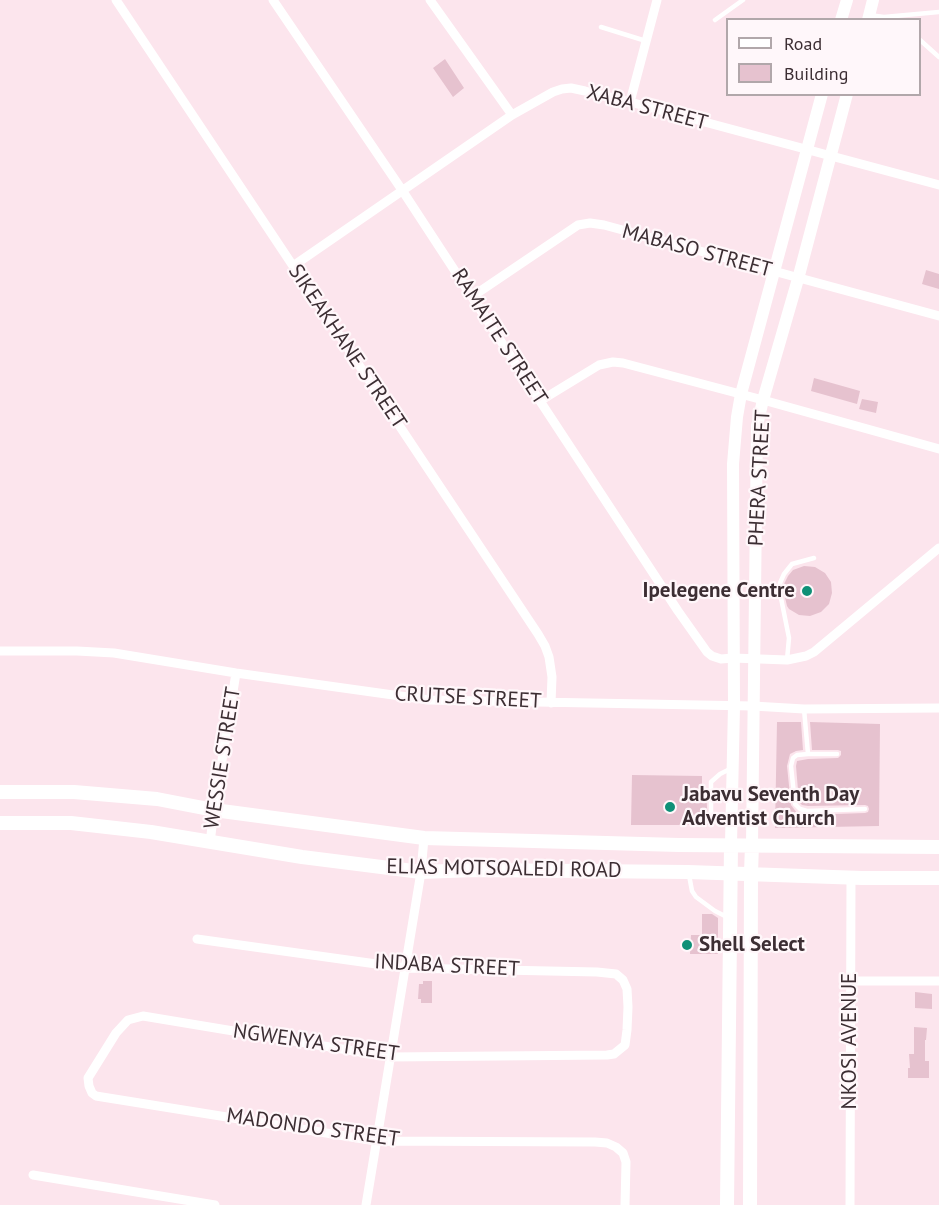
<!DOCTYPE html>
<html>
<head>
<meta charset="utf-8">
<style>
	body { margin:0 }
	#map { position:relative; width:939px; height:1205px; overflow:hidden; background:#fce5ed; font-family:"PT Sans",sans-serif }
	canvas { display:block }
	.legend { position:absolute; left:726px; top:18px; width:195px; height:78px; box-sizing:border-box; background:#fff7fa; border:2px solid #b1a7aa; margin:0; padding:8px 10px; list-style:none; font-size:18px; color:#3c2e33 }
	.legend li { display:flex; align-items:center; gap:12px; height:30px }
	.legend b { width:30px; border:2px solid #b1a7aa }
</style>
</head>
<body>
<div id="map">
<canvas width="939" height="1205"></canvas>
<ul class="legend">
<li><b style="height:8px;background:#fff"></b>Road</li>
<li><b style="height:16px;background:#e6c2cf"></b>Building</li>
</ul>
</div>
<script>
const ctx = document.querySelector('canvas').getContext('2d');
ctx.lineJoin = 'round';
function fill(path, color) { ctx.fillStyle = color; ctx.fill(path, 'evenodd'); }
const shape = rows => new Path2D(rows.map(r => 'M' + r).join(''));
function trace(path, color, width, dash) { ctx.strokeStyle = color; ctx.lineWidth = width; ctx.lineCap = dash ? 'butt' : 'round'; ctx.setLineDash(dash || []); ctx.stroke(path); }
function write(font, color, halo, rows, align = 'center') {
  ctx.font = font + ' "PT Sans",sans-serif'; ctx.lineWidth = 4.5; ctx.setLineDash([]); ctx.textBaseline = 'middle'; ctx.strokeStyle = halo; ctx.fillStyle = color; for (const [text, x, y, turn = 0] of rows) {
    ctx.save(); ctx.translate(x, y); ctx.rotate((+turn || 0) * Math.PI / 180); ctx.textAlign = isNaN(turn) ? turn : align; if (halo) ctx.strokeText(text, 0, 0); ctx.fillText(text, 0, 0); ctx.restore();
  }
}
fill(shape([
	[445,59,464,88,453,97,433,68],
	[926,270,939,274,939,289,922,284],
	[814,378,860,391,857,404,811,391],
	[862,399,878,402,876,413,859,409],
	[804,566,815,567,825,573,831,582,832,593,829,604,821,612,810,616,799,615,789,609,787,606,784,593,784,584,788,576,793,570],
	[777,722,801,722,803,750,796,751,790,754,787,766,791,805,797,813,807,815,865,813,868,812,869,809,868,806,865,805,808,806,802,805,799,802,796,766,797,761,808,759,838,758,841,755,841,751,838,750,812,750,810,722,880,724,879,826,775,828],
	[632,775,702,776,702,790,706,790,708,825,631,825],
	[702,914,712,914,718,918,718,954,690,954,691,935,702,935],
	[423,981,432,981,432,1003,421,1003,421,999,418,999,419,984,423,984],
	[915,992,932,994,932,1009,915,1008],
	[914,1027,927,1028,926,1040,925,1040,925,1061,929,1061,929,1078,908,1078,908,1068,910,1068,909,1054,914,1054]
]), '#e6c2cf');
trace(shape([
	[869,15,884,17,939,12],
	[715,20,743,0],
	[601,27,646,41],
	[920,40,939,57],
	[787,660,789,638,780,593,780,583,784,574,792,564,814,558],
	[804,709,808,754,797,755,793,758,791,766,795,804,800,809,807,811,865,809],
	[808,754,837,754],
	[711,813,711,782,720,774,730,769],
	[689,875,692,891,696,897,715,911,727,917]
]), '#fff', 4.5);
trace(shape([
	[116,0,538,634,545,646,549,657,552,677,551,703],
	[273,0,402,190,540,401,678,611,707,652,712,656,721,659,733,658,787,660,806,656,814,652,939,548],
	[430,0,512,115],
	[630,102,657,0],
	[293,266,512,115,553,92,562,89,571,88,585,91,630,102,939,185],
	[473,296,578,225,590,223,604,225,939,316],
	[540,401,599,365,613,362,623,363,763,400,939,449],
	[0,651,77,651,114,653,236,673,429,700,753,706,804,709,939,708],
	[210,843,214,810,236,673],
	[197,939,405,968,597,972,616,974,623,980,627,989,628,1007,627,1030,625,1045,614,1054,607,1055,390,1057,143,1016,128,1020,116,1033,88,1078,89,1086,92,1093,96,1096,376,1141,595,1142,607,1143,616,1147,623,1153,626,1162,625,1205],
	[850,981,939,981],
	[33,1175,215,1205],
	[366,1205,421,872,424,838],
	[850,1205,851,877]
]), '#fff', 9);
trace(shape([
	[841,20,847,0],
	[868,20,873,0],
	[731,844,734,706,733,464,737,417,741,394,822,94],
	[752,845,757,426,763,400,798,279,847,94]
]), '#fff', 12);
trace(shape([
	[0,792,74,792,157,799,214,810,424,838,679,845,939,847],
	[0,823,71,823,151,832,302,857,421,872,475,870,688,872,862,878,939,878],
	[727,1205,731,844],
	[750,1205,751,873,752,845]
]), '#fff', 14);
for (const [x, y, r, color] of [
	[807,591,6,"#0e9077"],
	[670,807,6,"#0e9077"],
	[687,945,6,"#0e9077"]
]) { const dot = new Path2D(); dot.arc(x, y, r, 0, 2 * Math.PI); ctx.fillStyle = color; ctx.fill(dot); trace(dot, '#fff7fa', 2); }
write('21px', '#3c2e33', '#fff7fa', [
	["XABA STREET",647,108,15],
	["MABASO STREET",697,251,15],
	["RAMAITE STREET",499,337,57],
	["SIKEAKHANE STREET",347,347,56],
	["PHERA STREET",760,478,-87],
	["CRUTSE STREET",468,698,3],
	["WESSIE STREET",223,758,-81],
	["ELIAS MOTSOALEDI ROAD",504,869,1],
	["INDABA STREET",447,966,3],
	["NKOSI AVENUE",850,1041,-90],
	["NGWENYA STREET",316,1043,8],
	["MADONDO STREET",313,1128,8]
]);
write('bold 21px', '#3c2e33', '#fff7fa', [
	["Ipelegene Centre",795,591,"right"],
	["Jabavu Seventh Day",682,795],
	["Adventist Church",682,819],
	["Shell Select",699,945]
], 'left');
</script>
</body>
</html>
